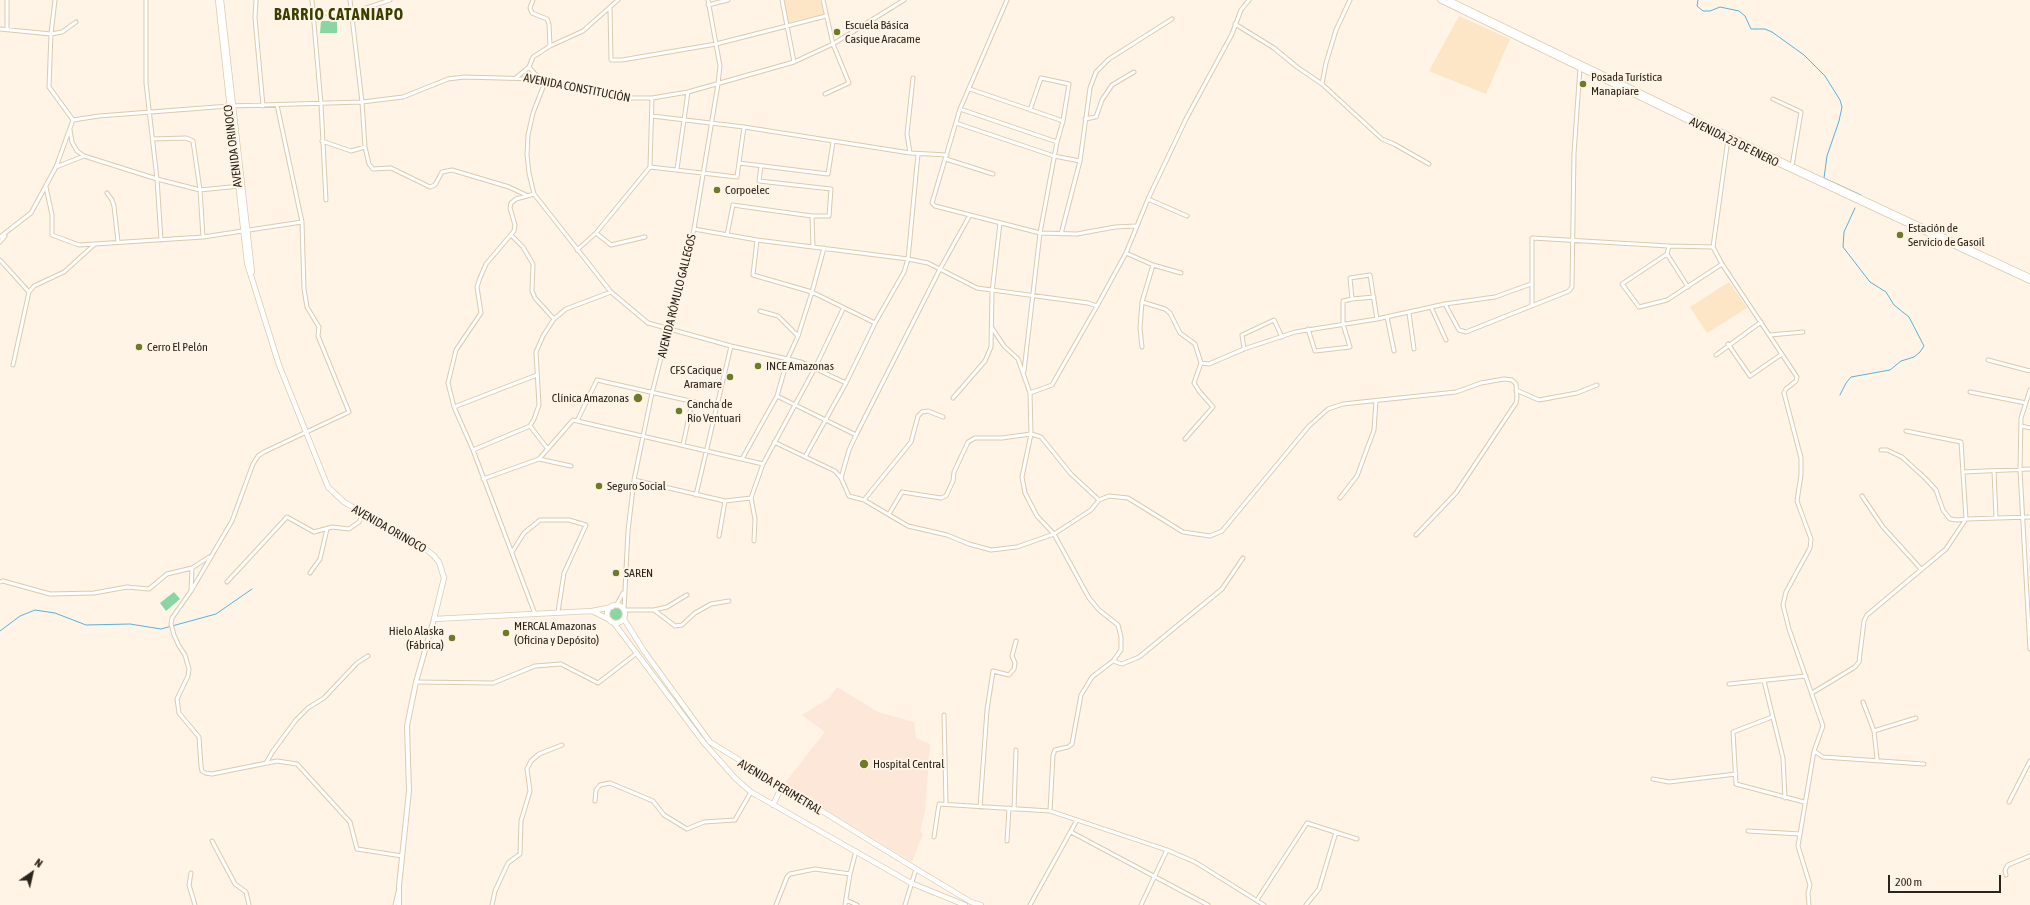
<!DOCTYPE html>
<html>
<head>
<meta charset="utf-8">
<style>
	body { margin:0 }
	#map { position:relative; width:2030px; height:905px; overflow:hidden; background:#fff4e5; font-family:"Asap Condensed",sans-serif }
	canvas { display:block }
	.north { position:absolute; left:12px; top:853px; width:40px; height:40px; -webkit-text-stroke:3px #fff4e5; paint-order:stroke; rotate:34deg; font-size:11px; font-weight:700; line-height:16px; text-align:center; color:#2b241b }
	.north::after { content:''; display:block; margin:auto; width:14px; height:18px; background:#2b241b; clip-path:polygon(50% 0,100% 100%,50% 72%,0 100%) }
	.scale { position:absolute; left:1888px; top:875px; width:113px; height:18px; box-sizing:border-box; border:2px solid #2b241b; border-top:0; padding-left:5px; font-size:12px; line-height:14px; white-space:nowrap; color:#2b241b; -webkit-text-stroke:3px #fff4e5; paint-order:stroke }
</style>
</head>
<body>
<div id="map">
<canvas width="2030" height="905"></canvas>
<div class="north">N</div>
<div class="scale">200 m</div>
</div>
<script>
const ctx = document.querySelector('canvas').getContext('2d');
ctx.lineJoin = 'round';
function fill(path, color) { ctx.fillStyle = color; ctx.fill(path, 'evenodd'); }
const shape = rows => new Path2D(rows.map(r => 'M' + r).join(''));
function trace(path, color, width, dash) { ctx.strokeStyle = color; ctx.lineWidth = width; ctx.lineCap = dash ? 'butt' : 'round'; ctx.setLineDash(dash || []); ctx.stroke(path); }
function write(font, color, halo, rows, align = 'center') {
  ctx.font = font + ' "Asap Condensed",sans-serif'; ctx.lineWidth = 4; ctx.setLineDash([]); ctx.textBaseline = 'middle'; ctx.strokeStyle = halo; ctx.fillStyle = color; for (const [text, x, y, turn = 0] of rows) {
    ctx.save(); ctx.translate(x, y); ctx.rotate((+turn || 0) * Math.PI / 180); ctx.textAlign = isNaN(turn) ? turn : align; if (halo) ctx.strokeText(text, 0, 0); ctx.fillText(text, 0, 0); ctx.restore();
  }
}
fill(shape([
	[784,0,820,0,824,14,789,22],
	[1459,16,1510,39,1486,94,1429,71],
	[1729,282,1747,308,1707,333,1690,307]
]), '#fce6c5');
fill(shape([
	[837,687,878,712,914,722,916,738,930,744,925,811,920,832,923,834,912,862,784,784,825,732,802,715,829,698]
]), '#fce7d9');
fill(shape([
	[321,21,337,21,337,33,320,33],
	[174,592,180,599,166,611,160,603],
	'610 614a6 6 0 1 1 12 0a6 6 0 1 1-12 0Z'
]), '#89d6a3');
trace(shape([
	[1698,0,1697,6,1703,11,1710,11,1720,7,1739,11,1745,16,1751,29,1765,29,1772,32,1804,55,1825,76,1840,100,1842,107,1839,121,1827,156,1824,178,1861,195],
	[1840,395,1846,383,1851,377,1890,370,1901,361,1914,357,1920,352,1924,346,1909,317,1894,305,1886,292,1870,282,1843,247,1844,232,1855,208],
	[0,631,20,616,35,610,55,613,86,625,130,624,161,629,216,614,252,589]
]), '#57b2dd', 1);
const minor = shape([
	[146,0,146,83,157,179,161,240],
	[256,0,255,18,263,106],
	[312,0,321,104,326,200],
	[350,0,362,102,365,147,369,164,373,169,391,168,430,187,435,185,442,172,452,170,509,187,526,195],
	[533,0,530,8,532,13,547,19,549,24,550,46],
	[708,0,720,66,718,84,694,229,652,393,634,480,628,531,624,610,654,610,675,626,682,625,695,613,711,604,729,601],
	[782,0,794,62],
	[823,0,833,44,849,83,825,94],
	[1007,0,960,109,932,203,935,206,1040,233,1077,234,1115,227,1136,226],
	[708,5,728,0],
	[610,8,611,60,622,60,716,44,826,16],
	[314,13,351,13,390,0],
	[1235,24,1274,48,1297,67,1322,84,1382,139,1394,144,1429,164],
	[0,29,51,34,62,32,76,22],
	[7,29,7,0],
	[529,67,535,74,545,82,533,113,528,135,527,155,529,173,534,194,611,292,648,323,731,346,801,362,846,383],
	[517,77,529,67,533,57,550,46,583,31,618,0],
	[1322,84,1326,63,1336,30,1350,0],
	[970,89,1063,121],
	[1773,99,1801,112,1792,166],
	[277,105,302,222,304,289,307,307,319,327,318,336,349,412,264,452,258,456,253,464,232,521,191,591,172,618,171,624,174,635,179,646,185,655,189,669,188,676,177,699,179,713,199,737,201,766,202,771,205,773,212,774,277,761,297,764,350,822,357,849,402,856],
	[960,109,1057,142],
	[652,116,744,127,910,153,947,155],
	[1085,119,1096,117,1102,100,1112,85,1134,72],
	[73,120,99,116,229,106,362,102,403,97,448,79,464,77,536,79,618,98,652,98,688,92,794,62,833,44,904,0],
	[956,123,1054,156,1080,161],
	[70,130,72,142,77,151,84,156,157,179,200,190,240,186],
	[152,139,186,138,193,141,200,190,203,237],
	[1728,139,1713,247,1722,264,1797,377,1796,381,1786,389,1784,393,1801,458,1801,475,1797,501,1811,539,1810,548,1786,592,1783,605,1789,629,1823,726,1814,751,1798,846,1810,885,1808,893,1809,905],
	[322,141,351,151,365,147],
	[910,153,907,134,913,78],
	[946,159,993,174],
	[739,163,828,174,833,142],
	[761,166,759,181,831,189,829,216,812,216],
	[56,167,84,156],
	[650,167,737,177,744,127],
	[677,169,688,92],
	[46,187,52,215,52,235,79,245,203,237,302,222],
	[107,193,112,200,114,206,118,242],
	[534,194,516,199,511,203,510,208,515,225,514,231,486,264,480,278,477,287,481,313,456,350,448,383,454,407,473,450,535,614],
	[1148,199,1187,216],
	[694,229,757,240,908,259,928,263,977,288,1088,303,1097,306],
	[596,233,611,245,645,237],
	[1061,234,1080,161,1090,88,1096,72,1109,59,1172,19],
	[511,235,523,247,533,264,532,291,535,298,554,319],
	[727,235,733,205,761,209,812,216,813,247],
	[0,237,31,213,56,167,73,120,49,87,51,34,55,0],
	[757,240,753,275,812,292,875,323],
	[0,242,5,236],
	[1669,246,1667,254,1622,284,1639,307,1667,300,1722,264],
	[577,250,596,233,650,167,652,98],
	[1126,253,1153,265,1181,273],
	[1667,254,1688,287],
	[0,260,29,292],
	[1352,299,1374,297],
	[1142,302,1165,309,1170,313,1180,333,1195,344,1201,363,1209,364,1244,349,1295,332,1377,319,1445,304,1495,297,1531,284],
	[1445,304,1459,330,1466,332,1569,291,1572,287,1574,153,1580,68],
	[1532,305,1532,238,1669,246,1713,247],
	[1431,307,1446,340],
	[760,311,778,316,798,336],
	[1409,313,1414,349],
	[1387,317,1394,351],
	[992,328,1004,346,1018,359,1030,393,1031,434,1022,477,1025,493,1037,516,1054,534,1089,598,1099,610,1118,625,1121,637,1121,650,1113,661,1092,677,1081,695,1072,744,1068,747,1055,750,1053,755,1050,811],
	[1308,329,1315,351,1350,347,1343,324,1343,301,1352,299,1350,278,1370,275,1377,319],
	[1770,335,1803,332],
	[1728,344,1750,376,1782,354],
	[1142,347,1140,328,1142,302,1153,265],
	[1244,349,1242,335,1274,320,1282,337],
	[1716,355,1761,322],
	[1988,360,2030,371],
	[13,365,29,292,34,286,64,272,95,244],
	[1024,371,1040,233,1057,142,1063,121,1069,84,1041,78,1030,110],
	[1516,390,1539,400,1577,393,1597,385],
	[2030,390,2021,418,2020,470,2030,649],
	[1970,392,2026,403],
	[1030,393,1052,385,1097,306,1126,253,1148,199,1186,119,1232,34,1241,10,1249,0],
	[777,396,856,435],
	[953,398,985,361,991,347,992,292,1000,223],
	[454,407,537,375],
	[577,421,597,380,717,407],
	[530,426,547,448],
	[2021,426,2030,428],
	[1906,431,1961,442,1966,519,2030,517],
	[1185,439,1213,407,1199,391,1194,383,1201,363],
	[774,442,835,471,841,478,849,496,864,500,908,526,947,535,969,544,991,550,1017,547,1054,534,1091,510,1099,500,1109,496,1128,498,1183,532,1210,536,1222,531,1309,426,1328,409,1343,404,1456,392,1481,383,1504,379,1512,380,1516,384,1517,398,1516,403,1456,493,1416,535],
	[683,445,692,402],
	[473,450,530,426,534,419,539,405,536,352,543,336,554,319,566,309,611,292],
	[805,457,846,383,875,323,904,272,908,259,918,154],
	[539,459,571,466],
	[742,459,777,396,788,358,798,336,812,292,824,248],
	[1994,471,1996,518],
	[1963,472,2030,469],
	[841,478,849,450,856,435,940,269,970,215],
	[483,479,539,459,573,420,763,464],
	[634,480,725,501,751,498],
	[696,495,731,346],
	[1862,496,1883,527,1921,569],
	[1340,498,1357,476,1374,430,1376,401],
	[864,500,911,442,918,416,922,412,928,411,943,417],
	[889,514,902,492,941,498,946,496,953,481,954,472,968,442,975,438,1002,438,1031,434,1041,437,1071,474,1099,500],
	[719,536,725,501],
	[754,541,755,519,751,498,763,464,815,368,843,309],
	[512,552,524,533,540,520,569,520,586,525,564,573,558,612],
	[310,573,320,559,327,529],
	[0,582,3,581,50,594,94,593,127,587,149,589,167,574,192,568,209,557],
	[227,582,287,517,314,532,332,527,349,529,359,522,363,514],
	[191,590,192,568],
	[616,606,623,593],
	[654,610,667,607,687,595],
	[1113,661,1122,664,1139,657,1222,589,1243,558],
	[1764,681,1783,758,1785,798],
	[416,682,493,683,535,666,561,664,598,683,637,653],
	[1729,684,1806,676],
	[1812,693,1855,667,1859,662,1864,621,1867,615,1946,549,1966,519,1957,520,1950,519,1943,510,1936,490,1926,479,1902,457,1887,450,1881,450],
	[1863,702,1874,731,1877,759],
	[944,715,946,804],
	[1772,717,1733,732,1736,784,1804,802],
	[1874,731,1916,718],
	[1814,751,1823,757,1924,764],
	[266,763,273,751,296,720,308,708,324,698,357,663,368,656],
	[1653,779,1669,782,1736,774],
	[595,801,596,790,600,785,610,783,653,801,664,815,687,829,704,822,735,820,751,792],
	[2009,802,2030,761],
	[980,807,987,710,993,671,1009,675,1014,669,1015,663,1012,656,1016,641],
	[1014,809,1016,750],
	[1748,831,1800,834],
	[1071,832,1208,905],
	[934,837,939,804,1050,811,1167,850,1195,862,1264,905],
	[212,841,235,884,246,892,249,905],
	[1007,841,1009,808],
	[191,873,189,885,195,905],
	[2006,875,2005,870,2008,865,2030,856],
	[846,900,857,905],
	[1257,900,1307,823,1357,839],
	[395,905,398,892],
	[492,905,495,891,508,863,520,854,521,821,530,791,527,769,531,761,539,754,562,745],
	[776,905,787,877,790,874,815,869,850,874],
	[845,905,850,874,856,851],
	[905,905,916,869],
	[1030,905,1077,820],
	[1141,905,1167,850],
	[1306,905,1319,889,1336,832]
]);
const tertiary = shape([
	[399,905,399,886,409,791,407,726,416,682,434,619]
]);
const secondary = shape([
	[218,0,247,263,279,365,328,487,344,502,427,550,434,556,439,562,444,578,434,619,592,611,612,607],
	[221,0,252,272],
	[1440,0,1728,140,2030,281],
	[1449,0,1792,166,2030,277],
	'607 614a9 9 0 1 1 18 0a9 9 0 1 1-18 0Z',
	[592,611,610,620],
	[624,619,644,651,710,742,916,869,971,902,981,905],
	[614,623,704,743,736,779,751,792,911,883,965,905],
	[773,805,781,788]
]);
trace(minor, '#dbcab0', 5);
trace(tertiary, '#dbcab0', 6);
trace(secondary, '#dbcab0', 6);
trace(minor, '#fff', 3);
trace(tertiary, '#fff', 4);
trace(secondary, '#fff', 4.5);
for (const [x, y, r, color] of [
	[837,32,4,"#6e7a26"],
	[1583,84,4,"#6e7a26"],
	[717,190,4,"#6e7a26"],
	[1900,235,4,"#6e7a26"],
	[139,347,4,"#6e7a26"],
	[758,366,4,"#6e7a26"],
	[730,377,4,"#6e7a26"],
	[638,398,5,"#6e7a26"],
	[679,411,4,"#6e7a26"],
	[599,486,4,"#6e7a26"],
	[616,573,4,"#6e7a26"],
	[506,633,4,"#6e7a26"],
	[452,638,4,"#6e7a26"],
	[864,764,5,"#6e7a26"]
]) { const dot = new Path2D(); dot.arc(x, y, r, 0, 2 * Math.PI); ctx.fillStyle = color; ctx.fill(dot); trace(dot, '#fff4e5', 1.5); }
write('12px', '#2b241b', '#fff4e5', [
	["Escuela Básica",845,25],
	["Casique Aracame",845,39],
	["Posada Turística",1591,77],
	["Manapiare",1591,91],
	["Corpoelec",725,190],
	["Estación de",1908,228],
	["Servicio de Gasoil",1908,242],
	["Cerro El Pelón",147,347],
	["INCE Amazonas",766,366],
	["CFS Cacique",722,370,"right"],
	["Aramare",722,384,"right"],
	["Clínica Amazonas",629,398,"right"],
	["Cancha de",687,404],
	["Río Ventuari",687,418],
	["Seguro Social",607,486],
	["SAREN",624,573],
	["MERCAL Amazonas",514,626],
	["(Oficina y Depósito)",514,640],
	["Hielo Alaska",444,631,"right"],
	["(Fábrica)",444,645,"right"],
	["Hospital Central",873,764]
], 'left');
write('12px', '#2b241b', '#fff4e5', [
	["AVENIDA CONSTITUCIÓN",577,88,11],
	["AVENIDA 23 DE ENERO",1734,142,26],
	["AVENIDA ORINOCO",233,146,-97],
	["AVENIDA RÓMULO GALLEGOS",677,296,-76],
	["AVENIDA ORINOCO",389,529,30],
	["AVENIDA PERIMETRAL",780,787,31]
]);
ctx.letterSpacing = '1px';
write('bold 16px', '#383f01', '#fff4e5', [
	["BARRIO CATANIAPO",339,15]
]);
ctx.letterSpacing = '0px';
</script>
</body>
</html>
